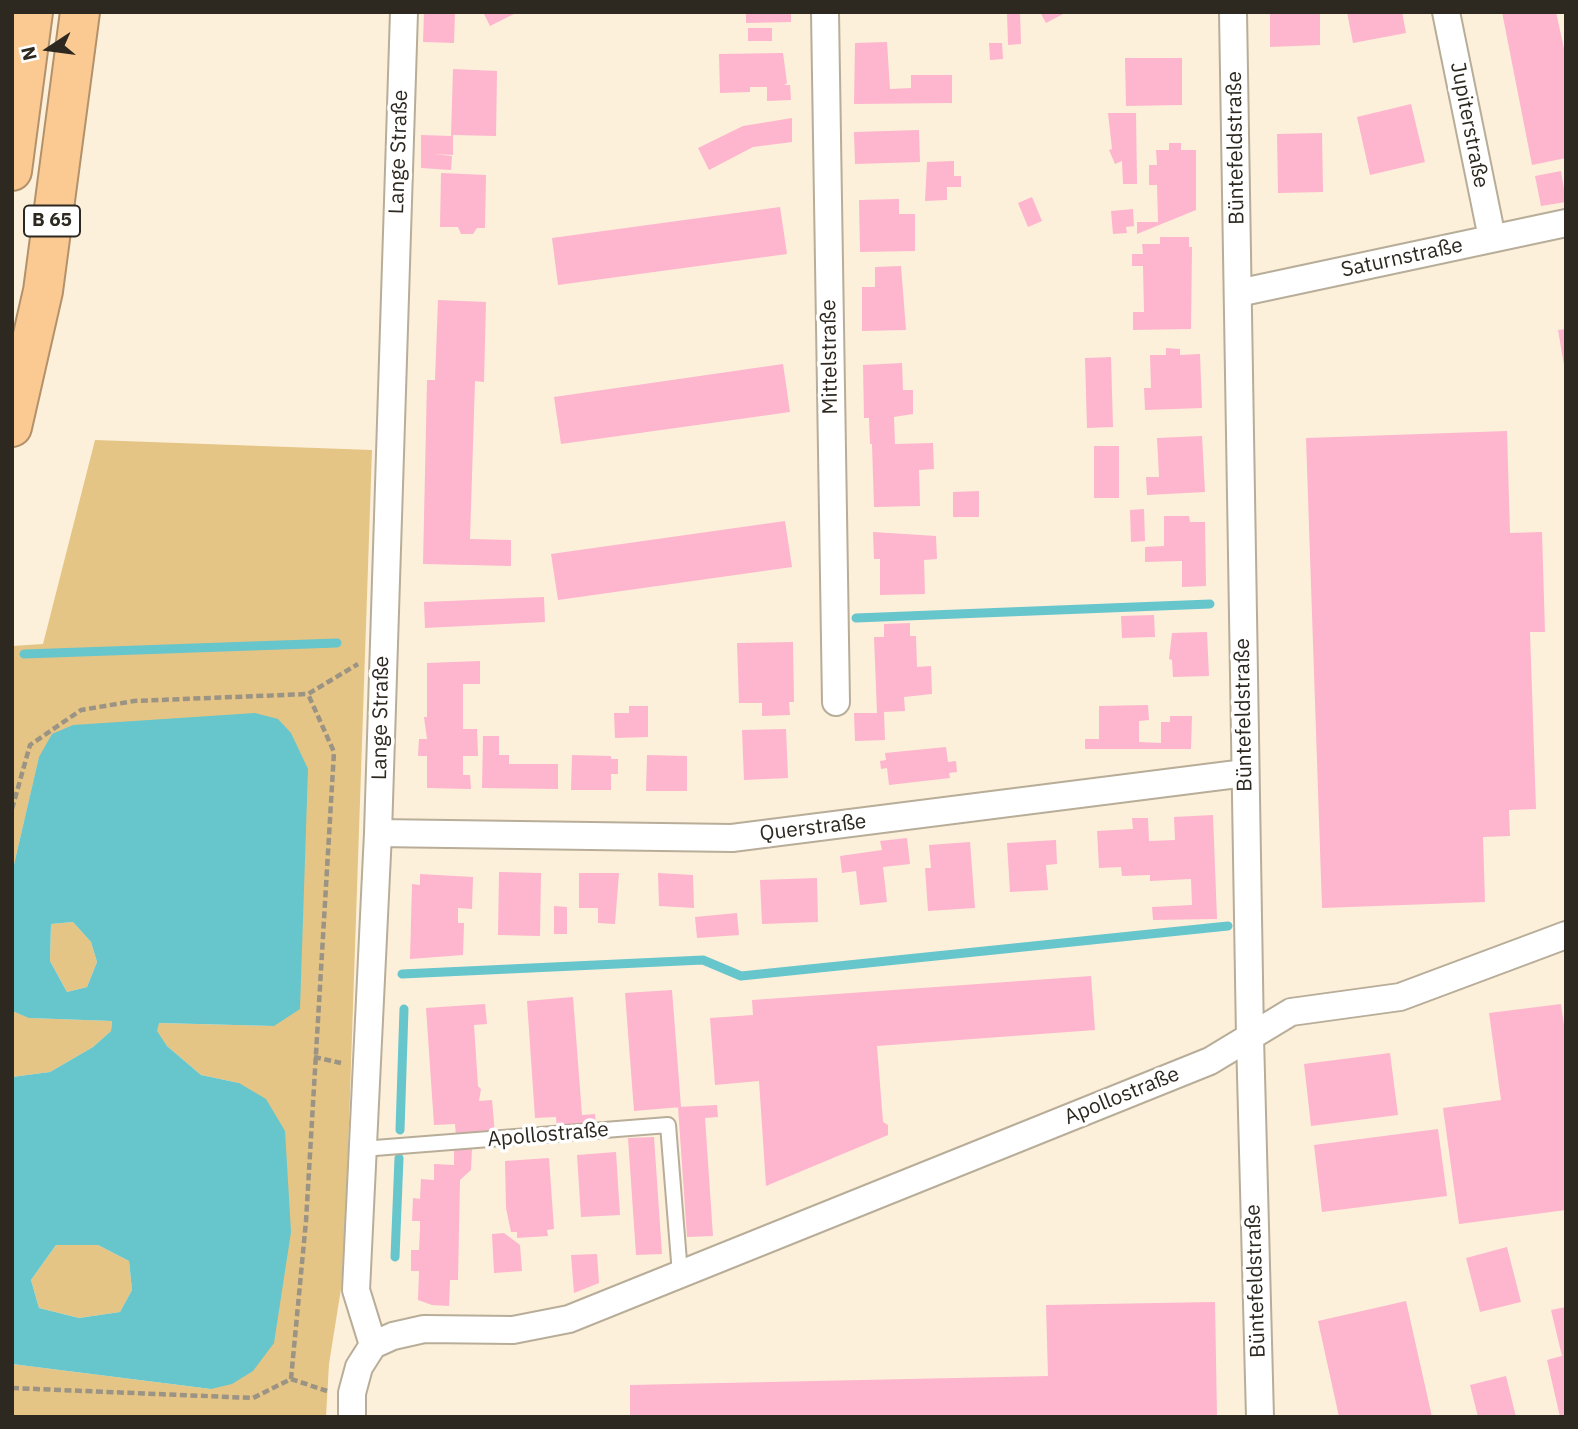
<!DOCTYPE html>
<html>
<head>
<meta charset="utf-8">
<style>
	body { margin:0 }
	#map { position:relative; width:1578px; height:1429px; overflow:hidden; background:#fcf0db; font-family:"IBM Plex Sans",sans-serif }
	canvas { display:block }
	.frame { position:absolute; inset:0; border:14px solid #2d2921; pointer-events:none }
	.north { position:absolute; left:14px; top:14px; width:70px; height:70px; -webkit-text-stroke:5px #fff; paint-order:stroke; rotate:257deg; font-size:19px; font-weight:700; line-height:28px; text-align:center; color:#2d2921 }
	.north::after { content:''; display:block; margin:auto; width:24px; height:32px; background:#2d2921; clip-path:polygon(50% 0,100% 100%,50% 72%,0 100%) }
</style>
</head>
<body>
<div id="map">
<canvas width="1578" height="1429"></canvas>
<div class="frame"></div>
<div class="north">N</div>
</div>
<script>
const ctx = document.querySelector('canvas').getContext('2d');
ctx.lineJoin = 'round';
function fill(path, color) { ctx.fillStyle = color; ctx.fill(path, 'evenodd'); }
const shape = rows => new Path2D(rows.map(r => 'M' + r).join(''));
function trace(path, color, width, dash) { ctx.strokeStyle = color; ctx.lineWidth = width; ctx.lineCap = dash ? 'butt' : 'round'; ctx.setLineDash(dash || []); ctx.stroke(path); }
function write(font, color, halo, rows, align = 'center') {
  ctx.font = font + ' "IBM Plex Sans",sans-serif'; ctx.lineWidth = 7; ctx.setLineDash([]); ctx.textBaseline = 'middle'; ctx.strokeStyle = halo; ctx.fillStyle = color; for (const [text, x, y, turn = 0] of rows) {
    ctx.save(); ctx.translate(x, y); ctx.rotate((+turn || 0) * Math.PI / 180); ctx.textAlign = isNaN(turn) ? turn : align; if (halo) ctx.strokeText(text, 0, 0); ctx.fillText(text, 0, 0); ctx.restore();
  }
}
fill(shape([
	[95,440,372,450,344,1270,329,1364,326,1417,12,1417,12,1364,211,1389,239,1083,201,1075,167,1046,156,1031,158,1023,274,1026,39,758,12,873,12,646,43,644],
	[73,922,91,942,97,962,87,987,67,992,50,961,51,924],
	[12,1011,30,1018,112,1021,111,1031,93,1047,50,1072,12,1077],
	[56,1245,98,1245,129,1261,132,1290,120,1312,79,1318,39,1308,31,1280]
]), '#e5c585');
fill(shape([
	[255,713,278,719,291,733,308,769,300,1009,274,1026,159,1023,157,1031,167,1046,201,1075,239,1083,266,1099,285,1131,291,1232,274,1343,253,1371,232,1384,211,1389,12,1364,12,1077,50,1072,93,1047,111,1031,112,1021,29,1018,12,1011,12,873,39,757,52,734,73,725],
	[73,922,91,942,97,962,87,987,67,992,50,961,51,924],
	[56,1245,98,1245,129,1261,132,1290,120,1312,79,1318,39,1308,31,1280]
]), '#67c5cc');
trace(shape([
	[856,618,1210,604],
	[24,654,337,643],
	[402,974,703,960,741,976,1228,926],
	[400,1130,404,1009],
	[395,1257,399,1158]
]), '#67c5cc', 9);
fill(shape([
	[424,12,455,12,454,43,423,42],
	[483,12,518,12,490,26],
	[746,12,791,12,791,22,746,23],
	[1007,12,1020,12,1021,44,1008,45],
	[1040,12,1062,12,1063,14,1046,23],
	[1270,12,1320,12,1320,45,1270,47],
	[1347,12,1402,12,1406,33,1353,43],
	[1502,12,1556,12,1566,58,1566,158,1532,165],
	[748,28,772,28,772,41,748,41],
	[887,42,890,89,911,88,911,75,952,75,952,103,854,104,855,43],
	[989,43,1002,43,1003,59,990,60],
	[783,53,787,83,784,85,790,85,791,100,767,101,767,87,750,87,750,92,720,93,719,54],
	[1125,58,1182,58,1182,105,1126,106],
	[453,69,497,71,496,136,453,135,453,155,434,154,452,156,451,170,421,168,421,135,451,136],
	[1411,104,1425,162,1370,175,1357,117],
	[1108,113,1136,113,1137,184,1123,184,1122,161,1115,164,1109,150,1112,149],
	[792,118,792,142,753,147,709,170,698,148,743,126],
	[919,130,920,162,855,164,854,132],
	[1322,133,1323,192,1278,193,1277,134],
	[1169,143,1181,143,1181,150,1196,150,1196,210,1137,234,1137,222,1158,222,1157,185,1149,185,1149,165,1157,165,1156,150,1169,150],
	[954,161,954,176,961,176,961,187,947,187,947,200,925,201,927,162],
	[1561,171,1566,202,1541,206,1535,176],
	[441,173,486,175,485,228,477,228,473,234,461,234,458,227,440,227],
	[1032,197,1042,221,1028,227,1018,203],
	[899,199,899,214,915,214,915,251,860,252,859,200],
	[780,207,787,254,558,285,552,238],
	[1133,209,1134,226,1126,227,1127,233,1113,234,1111,211],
	[1160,237,1189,237,1189,247,1192,247,1191,329,1133,330,1133,312,1144,312,1143,266,1132,266,1132,254,1143,254,1142,244,1160,244],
	[901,266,906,330,862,331,862,287,875,287,875,267],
	[438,300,486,302,484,382,475,381,470,539,511,540,511,566,423,564,427,380,435,380],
	[1566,329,1566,365,1564,365,1558,330],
	[1166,348,1180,349,1180,355,1200,354,1202,408,1145,410,1144,388,1151,388,1150,355,1166,355],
	[1111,357,1113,427,1087,428,1085,358],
	[902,363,903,390,913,390,913,414,894,417,895,444,933,443,934,469,919,470,920,506,874,507,872,444,870,444,869,418,864,418,863,365],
	[783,364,790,412,561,444,554,397],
	[1507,431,1510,533,1542,532,1545,632,1530,632,1536,809,1509,810,1510,836,1483,837,1485,902,1322,908,1306,438],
	[1202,436,1205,492,1147,495,1146,477,1159,477,1157,438],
	[1094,446,1119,446,1119,498,1094,498],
	[979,491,979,517,953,517,953,492],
	[1144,509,1145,541,1131,542,1130,510],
	[1164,516,1189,516,1190,522,1205,522,1206,586,1182,587,1182,561,1145,562,1145,547,1164,546],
	[785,521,792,567,558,600,551,554],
	[873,532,936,536,937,559,924,560,925,594,880,595,880,559,874,559],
	[544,597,545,622,425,628,424,602],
	[1154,615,1155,637,1122,638,1121,616],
	[910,623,910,636,916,636,917,667,931,666,932,694,904,697,905,711,884,712,885,740,855,741,854,713,877,713,874,637,884,637,884,624],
	[1207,632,1209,676,1173,677,1172,660,1169,659,1172,633],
	[793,642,794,702,789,702,790,715,762,716,762,703,739,703,737,643],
	[480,661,480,684,463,684,463,729,477,729,478,756,463,756,463,775,470,775,471,789,427,788,427,756,418,756,419,739,427,739,424,717,427,717,427,663],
	[1148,705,1149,720,1139,721,1139,742,1161,743,1161,722,1170,722,1170,716,1192,716,1191,749,1085,749,1085,739,1099,739,1099,706],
	[629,706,648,706,648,737,615,738,614,713,629,713],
	[786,729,788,778,744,780,742,730],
	[483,736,499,736,499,755,509,755,509,764,558,764,558,789,482,788],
	[946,747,948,762,956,761,957,772,949,773,950,778,889,785,887,768,881,769,880,761,886,760,885,753],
	[572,755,611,756,611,759,618,759,618,774,611,774,611,790,571,790],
	[647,755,687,756,687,791,646,791],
	[1213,815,1217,919,1153,920,1152,907,1192,905,1191,879,1150,881,1150,875,1122,876,1121,867,1099,868,1097,831,1133,829,1132,818,1148,818,1149,841,1175,840,1174,817],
	[907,838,910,864,883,867,887,902,860,905,856,871,842,873,840,856,882,850,880,841],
	[1056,840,1057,864,1046,865,1048,890,1010,892,1007,843],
	[970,842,975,908,928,911,925,868,931,868,929,845],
	[499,872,541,873,540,936,498,935],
	[579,873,619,873,615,924,598,923,598,908,579,908],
	[658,873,693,875,694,908,659,906],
	[420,874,473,877,472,909,458,908,458,923,464,923,463,955,410,959,412,884,420,885],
	[817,878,818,922,762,924,760,880],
	[554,906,567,907,567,934,554,934],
	[737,913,739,935,697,938,695,917],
	[1091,976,1095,1030,877,1046,883,1122,888,1125,888,1135,766,1186,759,1081,715,1085,710,1018,753,1015,752,1000],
	[672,990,681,1107,634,1111,625,993],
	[573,997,582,1115,595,1114,596,1126,557,1129,556,1117,535,1118,527,1001],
	[485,1004,487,1024,474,1025,478,1086,481,1089,479,1101,492,1100,495,1134,456,1137,455,1124,434,1125,426,1008],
	[1561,1004,1566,1040,1566,1210,1459,1224,1443,1108,1501,1100,1489,1013],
	[1390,1053,1398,1115,1311,1126,1304,1064],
	[717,1105,718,1117,705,1118,713,1236,687,1237,678,1107],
	[1438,1129,1447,1196,1322,1212,1314,1145],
	[654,1137,662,1254,636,1255,628,1138],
	[472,1149,471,1170,460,1180,458,1280,450,1280,449,1306,432,1305,418,1300,419,1271,411,1271,411,1250,419,1250,420,1229,420,1221,412,1221,413,1198,420,1199,421,1179,434,1180,434,1164,454,1165,454,1150],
	[616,1152,620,1215,581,1217,577,1155],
	[549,1158,554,1229,547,1230,548,1236,517,1238,517,1232,511,1232,506,1208,505,1161],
	[504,1233,520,1245,522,1271,494,1273,492,1234],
	[1507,1247,1521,1302,1480,1312,1466,1258],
	[597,1254,599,1283,574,1293,571,1255],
	[1406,1301,1432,1417,1339,1417,1318,1321],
	[1215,1302,1217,1417,630,1417,630,1385,1048,1376,1046,1305],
	[1566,1307,1566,1417,1560,1417,1547,1360,1562,1356,1551,1310],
	[1506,1376,1516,1417,1478,1417,1470,1385]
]), '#feb5ce');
const lane = shape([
	[362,1149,668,1125,680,1274]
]);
const street = shape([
	[825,12,836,702],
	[1233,12,1250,1037,1260,1417],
	[1446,12,1492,238],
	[1238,293,1566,223],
	[378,833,732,838,1245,773],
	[373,1345,393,1336,424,1329,513,1330,569,1319,1210,1061,1291,1012,1400,997,1566,935],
	[352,1417,352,1393,359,1367,373,1345,356,1290,378,833,404,12]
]);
const highway = shape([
	[12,171,33,12],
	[12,427,43,291,80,12]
]);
trace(lane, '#b8ad98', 18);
trace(street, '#b8ad98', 30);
trace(highway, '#b3916a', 42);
trace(shape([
	[12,809,30,745,81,710,134,701,308,694,358,664],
	[314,1057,341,1063],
	[291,1379,306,1221,334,752,308,694],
	[12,1388,253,1398,291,1379,327,1391]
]), '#9b9384', 4.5, [7, 3.5]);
trace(lane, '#fff', 14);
trace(street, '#fff', 26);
trace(highway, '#fbc992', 38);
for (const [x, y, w] of [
	[52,221,56]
]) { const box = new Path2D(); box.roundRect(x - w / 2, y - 15.5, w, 31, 5); ctx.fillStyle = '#fff'; ctx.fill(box); trace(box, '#2d2921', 2); }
write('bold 19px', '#2d2921', null, [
	["B 65",52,221]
]);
write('21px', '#2d2921', '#fff', [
	["Jupiterstraße",1469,125,79],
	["Büntefeldstraße",1236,148,-91],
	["Lange Straße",399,152,-88],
	["Saturnstraße",1402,258,-12],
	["Mittelstraße",830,357,-91],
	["Büntefeldstraße",1244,715,-91],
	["Lange Straße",381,718,-89],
	["Querstraße",813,828,-7],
	["Apollostraße",1122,1096,-22],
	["Apollostraße",548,1135,-5],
	["Büntefeldstraße",1256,1281,-92]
]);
</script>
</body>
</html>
